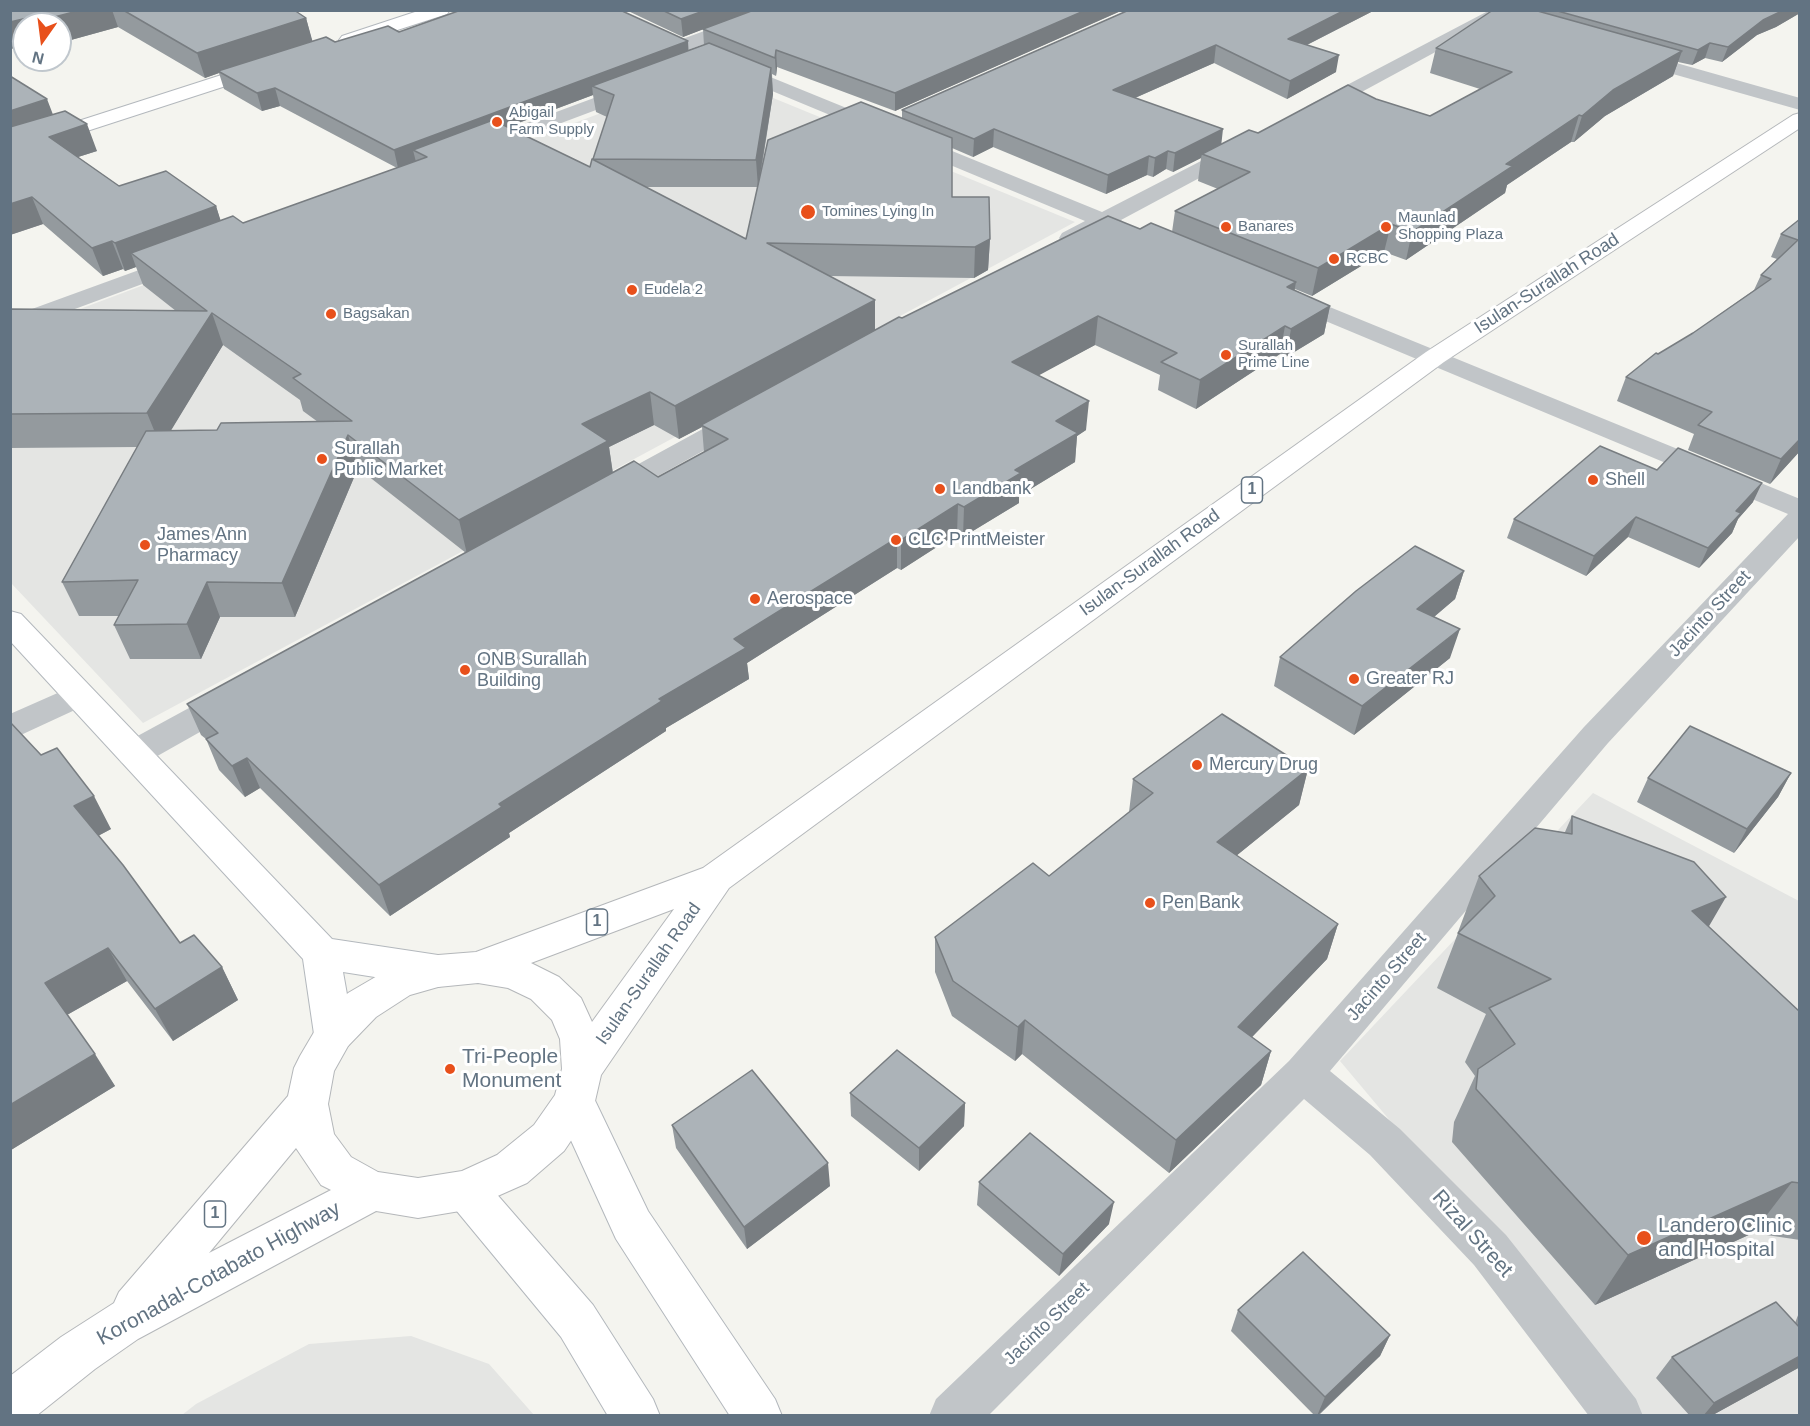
<!DOCTYPE html>
<html>
<head>
<meta charset="utf-8">
<style>
	body { margin:0 }
	#map { position:relative; width:1810px; height:1426px; overflow:hidden; background:#f4f4ef; font-family:Arial,sans-serif }
	canvas { display:block }
	.frame { position:absolute; inset:0; border:12px solid #627382; pointer-events:none }
	.north { position:absolute; left:12px; top:12px; width:60px; height:60px; box-sizing:border-box; background:#fff; border:2px solid #c0c7cd; border-radius:50%; rotate:194deg; font-size:16px; font-weight:700; line-height:24px; text-align:center; color:#627382 }
	.north::after { content:''; display:block; margin:auto; width:21px; height:27px; background:#e8501b; clip-path:polygon(50% 0,100% 100%,50% 72%,0 100%) }
</style>
</head>
<body>
<div id="map">
<canvas width="1810" height="1426"></canvas>
<div class="frame"></div>
<div class="north">N</div>
</div>
<script>
const ctx = document.querySelector('canvas').getContext('2d');
ctx.lineJoin = 'round';
function fill(path, color) { ctx.fillStyle = color; ctx.fill(path, 'evenodd'); }
const shape = rows => new Path2D(rows.map(r => 'M' + r).join(''));
function trace(path, color, width, dash) { ctx.strokeStyle = color; ctx.lineWidth = width; ctx.lineCap = dash ? 'butt' : 'round'; ctx.setLineDash(dash || []); ctx.stroke(path); }
function write(font, color, halo, rows, align = 'center') {
  ctx.font = font + ' Arial,sans-serif'; ctx.lineWidth = 6; ctx.setLineDash([]); ctx.textBaseline = 'middle'; ctx.strokeStyle = halo; ctx.fillStyle = color; for (const [text, x, y, turn = 0] of rows) {
    ctx.save(); ctx.translate(x, y); ctx.rotate((+turn || 0) * Math.PI / 180); ctx.textAlign = isNaN(turn) ? turn : align; if (halo) ctx.strokeText(text, 0, 0); ctx.fillText(text, 0, 0); ctx.restore();
  }
}
fill(shape([
	[710,72,1075,222,143,723,11,583,11,335],
	[1593,793,1799,901,1799,1415,1637,1415,1340,1061],
	[411,1336,489,1364,534,1415,182,1415,196,1404,309,1344]
]), '#e4e5e3');
const secondary = shape([
	[421,10,450,10,447,14,354,44,348,46,342,44,339,40,342,36,421,10],
	[265,61,272,63,274,67,272,71,10,156,10,143,265,61],
	[10,611,21,614,332,939,438,955,452,960,457,971,452,982,438,987,343,972,354,1034,348,1046,334,1051,320,1046,314,1034,303,959,10,641,10,611],
	[574,1083,589,1088,648,1211,775,1399,782,1416,730,1416,616,1239,553,1101,559,1088,574,1083],
	[466,1170,481,1176,593,1305,653,1399,660,1416,608,1416,561,1337,451,1204,444,1190,451,1176,466,1170]
]);
const highway = shape([
	[1800,113,1800,128,1444,362,729,888,601,1075,595,1101,589,1114,564,1151,527,1183,466,1210,418,1218,376,1211,138,1339,95,1369,36,1416,10,1416,10,1376,61,1337,114,1303,119,1292,288,1096,294,1068,300,1056,320,1022,348,993,384,972,438,955,476,952,703,868,1426,352,1793,115,1800,113],
	[674,909,592,1022,581,998,559,977,531,963,674,909],
	[478,983,508,988,531,999,552,1020,560,1039,562,1069,555,1095,534,1125,497,1155,462,1171,418,1178,378,1172,351,1157,334,1134,328,1104,334,1071,348,1046,376,1017,410,995,438,987,478,983],
	[296,1148,321,1185,331,1190,209,1253,296,1148]
]);
trace(secondary, '#b3b8bd', 2);
trace(highway, '#b4b7ba', 2);
fill(shape([
	[762,10,789,10,786,14,688,50,681,52,674,50,672,46,674,42,762,10],
	[1490,10,1513,10,1321,114,1307,114,1304,110,1307,106,1490,10],
	[1634,51,1800,98,1800,110,1627,61,1625,57,1627,53,1634,51],
	[731,61,1102,212,1232,145,1239,143,1246,145,1249,149,1246,153,1121,220,1127,226,1124,231,1116,233,1104,229,1070,245,1062,243,1059,238,1062,233,1085,221,724,71,722,67,724,63,731,61],
	[637,82,644,84,647,88,644,92,484,152,477,154,470,152,467,148,470,144,637,82],
	[183,254,191,256,195,261,191,266,10,333,10,317,183,254],
	[1288,290,1800,499,1800,536,1608,743,1330,1071,1400,1129,1506,1235,1636,1399,1643,1416,1589,1416,1474,1265,1370,1155,1304,1099,988,1416,929,1416,936,1399,1289,1061,1584,727,1788,514,1280,302,1276,297,1280,292,1288,290],
	[741,411,750,413,754,419,750,425,620,497,610,499,600,497,596,491,600,485,732,413,741,411],
	[78,684,90,687,94,695,90,703,10,740,10,714,78,684],
	[234,687,246,690,250,698,246,706,145,763,133,766,121,763,116,754,121,745,222,690,234,687]
]), '#c1c5c8');
fill(secondary, '#fff');
fill(highway, '#fff');
fill(shape([
	[10,10,294,10,306,18,312,41,335,42,399,32,688,50,704,45,703,29,683,37,626,10,1123,10,895,111,777,67,776,76,772,74,773,94,760,179,902,118,902,110,1129,10,1375,10,1307,45,1336,72,1287,99,1214,63,1135,98,1221,144,1376,99,1430,116,1480,89,1430,73,1436,48,1493,10,1800,10,1800,13,1776,27,1757,35,1722,62,1705,58,1692,65,1678,62,1673,76,1605,116,1574,142,1571,142,1507,185,1505,193,1406,260,1384,252,1312,296,1295,289,1294,290,1330,306,1324,334,1286,357,1280,354,1196,409,1158,390,1160,375,1095,345,1038,375,1086,430,1077,436,1075,462,1019,496,1019,503,963,537,957,534,901,570,897,568,747,663,749,679,666,728,666,731,509,833,510,837,390,916,260,788,245,797,219,770,206,739,201,735,187,704,466,553,358,468,295,617,220,617,201,659,130,659,114,625,119,616,79,616,62,582,137,447,10,448,10,309,176,311,143,285,136,267,125,271,123,269,103,276,43,224,10,235,53,115,97,151,78,157,119,186,216,206,220,220,243,223,397,168,280,106,262,111,224,89,219,73,205,78,118,27,60,43,60,24,24,24,24,46,10,49],
	[593,95,596,112,607,117,593,160,590,167,508,127],
	[993,147,1106,194,1147,175,1153,177,1166,169,1173,172,1201,158,1198,181,1218,189,1175,211,1172,232,1140,229,902,318,875,330,828,276,974,278,988,270,990,239,952,197,952,148,973,157],
	[646,187,758,187,746,239],
	[223,345,300,400,303,411,318,422,217,430,170,431],
	[654,425,679,439,702,427,704,452,658,477,613,473,609,447],
	[1800,219,1800,451,1770,484,1688,450,1694,434,1617,401,1626,377,1658,354,1693,333,1754,290,1761,275,1777,259,1771,257,1781,234],
	[1753,502,1738,519,1732,533,1699,568,1628,537,1586,576,1507,538,1514,519],
	[1464,571,1455,599,1434,617,1450,658,1354,735,1274,686,1280,657],
	[41,755,111,829,98,836,180,943,222,967,238,1000,173,1041,127,981,67,1015,115,1086,11,1150],
	[1308,769,1299,805,1236,856,1338,924,1327,959,1252,1037,1271,1051,1261,1085,1169,1173,1022,1054,1015,1061,952,1016,935,972,935,937,1049,876,1129,812,1133,779],
	[1791,773,1778,797,1734,853,1637,802,1648,778],
	[1572,816,1709,927,1800,1012,1800,1240,1753,1233,1595,1305,1452,1142,1454,1122,1475,1076,1465,1062,1486,1014,1437,988,1458,933,1458,932,1479,876,1565,832],
	[850,1093,965,1103,964,1126,919,1171,851,1116],
	[672,1125,830,1186,747,1249,676,1148],
	[979,1182,1109,1224,1059,1276,977,1205],
	[1238,1310,1390,1335,1380,1356,1318,1416,1315,1416,1231,1331],
	[1800,1310,1800,1367,1711,1416,1690,1416,1656,1378,1672,1357,1795,1323]
]), '#949a9e');
fill(shape([
	[81,10,112,10,118,27,60,43,60,24,44,24,43,20],
	[706,10,754,10,683,37,681,19],
	[1086,10,1123,10,895,111,895,93],
	[1345,10,1375,10,1285,56,1288,39],
	[1784,10,1800,10,1800,13,1776,27,1757,35,1722,62,1728,47,1763,20],
	[36,16,39,24,24,24,24,46,10,49,10,22],
	[306,18,313,43,218,71,219,73,205,78,197,53],
	[688,41,689,59,592,86,593,95,427,157,413,150,416,162,398,168,394,150],
	[1710,43,1705,58,1692,65,1698,50],
	[1216,45,1214,63,1112,108,1113,90],
	[776,50,777,67,776,76,775,58],
	[1682,51,1673,76,1605,116,1574,142,1582,116,1613,90],
	[1339,55,1336,72,1287,99,1290,81],
	[771,68,773,94,758,187,756,160],
	[275,88,280,106,262,111,257,93],
	[47,99,57,125,10,140,10,111],
	[1579,115,1571,142,1507,185,1505,193,1406,260,1412,232,1506,164],
	[87,124,97,151,59,163,49,137],
	[994,129,993,147,973,157,974,139],
	[1223,129,1221,147,1202,154,1201,158,1173,172,1175,153],
	[1168,151,1166,169,1153,177,1155,158],
	[1149,156,1147,175,1106,194,1108,175],
	[32,197,43,224,10,235,10,204],
	[216,206,225,234,131,253,136,267,125,271,115,243],
	[1391,224,1384,252,1312,296,1318,268],
	[990,239,988,270,974,278,975,247],
	[112,241,123,269,103,276,92,248],
	[1296,282,1291,310,1287,287],
	[875,300,875,332,701,425,702,427,679,439,675,406],
	[1330,306,1324,334,1286,357,1291,329],
	[212,313,223,345,161,447,147,413],
	[1098,316,1095,345,1010,391,1012,362],
	[1285,326,1280,354,1196,409,1200,380],
	[650,392,654,425,609,447,613,475,467,554,459,520,582,424],
	[1089,401,1086,430,1077,436,1075,462,1019,496,1019,503,963,537,964,507,1056,421],
	[348,435,358,468,295,617,282,583],
	[1800,439,1800,451,1770,484,1781,459],
	[1762,483,1753,502,1738,519,1732,533,1699,568,1708,548,1736,511],
	[958,504,957,534,901,570,901,540],
	[1636,517,1628,537,1586,576,1594,556],
	[897,538,897,568,747,663,749,679,666,728,666,731,509,833,510,837,390,916,379,885,499,804,734,639],
	[1464,571,1455,599,1409,638,1417,609],
	[207,582,220,617,201,659,187,624],
	[1460,629,1450,658,1354,735,1362,706],
	[247,758,260,788,245,797,232,766],
	[1308,769,1299,805,1210,877,1217,842],
	[1791,773,1778,797,1734,853,1747,829],
	[94,796,111,829,92,839,74,806],
	[1726,897,1694,952,1692,911],
	[1338,924,1327,959,1229,1061,1238,1027],
	[108,948,127,981,65,1016,45,983],
	[222,967,238,1000,173,1041,155,1009],
	[1025,1020,1022,1054,1015,1061,1018,1027],
	[1271,1051,1261,1085,1169,1173,1176,1140],
	[95,1054,115,1086,11,1150,10,1149,10,1105],
	[965,1103,964,1126,919,1171,919,1148],
	[828,1163,830,1186,747,1249,744,1227],
	[1792,1182,1753,1233,1595,1305,1628,1255],
	[1114,1202,1109,1224,1059,1276,1063,1254],
	[1390,1335,1380,1356,1317,1416,1325,1397],
	[1800,1356,1800,1367,1711,1416,1703,1416,1714,1403]
]), '#787d81');
const building = shape([
	[10,10,81,10,43,20,36,16,10,22,10,10],
	[123,10,294,10,306,18,197,53,123,10],
	[461,10,620,10,688,41,394,150,275,88,257,93,218,71,326,37,335,42,388,26,399,32,461,10],
	[662,10,706,10,681,19,662,10],
	[754,10,1086,10,895,93,776,50,775,58,703,29,754,10],
	[1129,10,1345,10,1288,39,1339,55,1290,81,1216,45,1113,90,1223,129,1175,153,1168,151,1155,158,1149,156,1108,175,994,129,974,139,902,110,1129,10],
	[1493,10,1534,10,1682,51,1613,90,1582,116,1579,115,1506,164,1513,166,1412,232,1391,224,1318,268,1175,211,1250,172,1202,154,1249,130,1258,133,1348,85,1376,99,1430,116,1512,72,1436,48,1493,10],
	[1554,10,1784,10,1763,20,1728,47,1710,43,1698,50,1554,10],
	[709,43,771,68,756,160,593,159,614,95,592,86,709,43],
	[10,76,47,99,10,111,10,76],
	[861,102,952,138,952,197,989,197,990,239,975,247,767,243,875,300,675,406,650,392,582,424,608,441,459,520,348,435,282,583,207,582,187,624,114,625,138,580,62,582,146,431,217,430,221,423,352,421,293,378,301,374,212,313,147,413,10,414,10,309,207,311,131,253,233,216,243,223,427,157,413,150,493,120,590,167,592,159,746,239,768,140,861,102],
	[65,111,87,124,49,137,119,186,166,171,216,206,115,243,112,241,92,248,32,197,10,204,10,127,65,111],
	[1108,216,1140,229,1151,223,1296,282,1287,287,1330,306,1291,329,1285,326,1200,380,1161,362,1177,353,1098,316,1012,362,1089,401,1056,421,1078,433,1015,470,1021,473,964,507,958,504,901,540,897,538,734,639,746,648,659,699,662,701,499,804,502,807,379,885,247,758,232,766,206,739,218,733,187,704,634,461,658,477,728,439,701,425,899,317,902,318,1108,216],
	[1800,219,1800,439,1781,459,1698,425,1712,412,1626,377,1656,353,1658,354,1693,333,1771,279,1761,275,1798,240,1781,234,1800,219],
	[1600,446,1657,470,1678,448,1762,483,1736,511,1741,513,1708,548,1636,517,1594,556,1514,519,1600,446],
	[1415,546,1464,571,1417,609,1460,629,1362,706,1280,657,1356,591,1415,546],
	[1222,714,1308,769,1217,842,1338,924,1238,1027,1271,1051,1176,1140,1025,1020,1018,1027,953,981,935,937,1033,863,1049,876,1153,793,1133,779,1222,714],
	[10,722,41,755,57,748,94,796,74,806,123,865,180,943,194,935,222,967,155,1009,108,948,45,983,95,1054,10,1105,10,722],
	[1690,726,1791,773,1747,829,1648,778,1690,726],
	[1572,816,1694,862,1726,897,1692,911,1800,1012,1800,1183,1792,1182,1628,1255,1476,1089,1478,1069,1515,1044,1489,1008,1551,979,1458,933,1495,896,1479,876,1535,828,1572,834,1572,816],
	[897,1050,965,1103,919,1148,850,1093,897,1050],
	[752,1070,828,1163,744,1227,672,1125,752,1070],
	[1030,1133,1114,1202,1063,1254,979,1182,1030,1133],
	[1303,1252,1390,1335,1325,1397,1238,1310,1303,1252],
	[1776,1302,1800,1328,1800,1356,1714,1403,1672,1357,1776,1302]
]);
fill(building, '#acb3b8');
trace(building, '#787d81', 1.5);
for (const [x, y, r, color] of [
	[497,122,6,"#e8501b"],
	[808,212,8,"#e8501b"],
	[1226,227,6,"#e8501b"],
	[1386,227,6,"#e8501b"],
	[1334,259,6,"#e8501b"],
	[632,290,6,"#e8501b"],
	[331,314,6,"#e8501b"],
	[1226,355,6,"#e8501b"],
	[322,459,6,"#e8501b"],
	[1593,480,6,"#e8501b"],
	[940,489,6,"#e8501b"],
	[896,540,6,"#e8501b"],
	[145,545,6,"#e8501b"],
	[755,599,6,"#e8501b"],
	[465,670,6,"#e8501b"],
	[1354,679,6,"#e8501b"],
	[1197,765,6,"#e8501b"],
	[1150,903,6,"#e8501b"],
	[450,1069,6,"#e8501b"],
	[1644,1238,8,"#e8501b"]
]) { const dot = new Path2D(); dot.arc(x, y, r, 0, 2 * Math.PI); ctx.fillStyle = color; ctx.fill(dot); trace(dot, '#fff', 2); }
write('15px', '#627382', '#fff', [
	["Abigail",509,113],
	["Farm Supply",509,130],
	["Tomines Lying In",822,212],
	["Maunlad",1398,218],
	["Shopping Plaza",1398,235],
	["Banares",1238,227],
	["RCBC",1346,259],
	["Eudela 2",644,290],
	["Bagsakan",343,314],
	["Surallah",1238,346],
	["Prime Line",1238,363]
], 'left');
for (const [x, y, w] of [
	[1252,490,21],
	[597,922,21],
	[215,1214,21]
]) { const box = new Path2D(); box.roundRect(x - w / 2, y - 13, w, 26, 4.5); ctx.fillStyle = '#fff'; ctx.fill(box); trace(box, '#627382', 1.5); }
write('bold 16px', '#627382', null, [
	["1",1252,490],
	["1",597,922],
	["1",215,1214]
]);
write('18px', '#627382', '#fff', [
	["Isulan-Surallah Road",1547,284,-33],
	["Isulan-Surallah Road",1150,563,-36],
	["Jacinto Street",1710,614,-47],
	["Isulan-Surallah Road",649,974,-55],
	["Jacinto Street",1387,977,-49],
	["Jacinto Street",1047,1324,-44]
]);
write('18px', '#627382', '#fff', [
	["Surallah",334,449],
	["Public Market",334,470],
	["Shell",1605,480],
	["Landbank",952,489],
	["James Ann",157,535],
	["Pharmacy",157,556],
	["CLC PrintMeister",908,540],
	["Aerospace",767,599],
	["ONB Surallah",477,660],
	["Building",477,681],
	["Greater RJ",1366,679],
	["Mercury Drug",1209,765],
	["Pen Bank",1162,903]
], 'left');
write('21px', '#627382', '#fff', [
	["Tri-People",462,1057],
	["Monument",462,1081],
	["Landero Clinic",1658,1226],
	["and Hospital",1658,1250]
], 'left');
write('21px', '#627382', '#fff', [
	["Rizal Street",1472,1234,48],
	["Koronadal-Cotabato Highway",219,1274,-29]
]);
</script>
</body>
</html>
